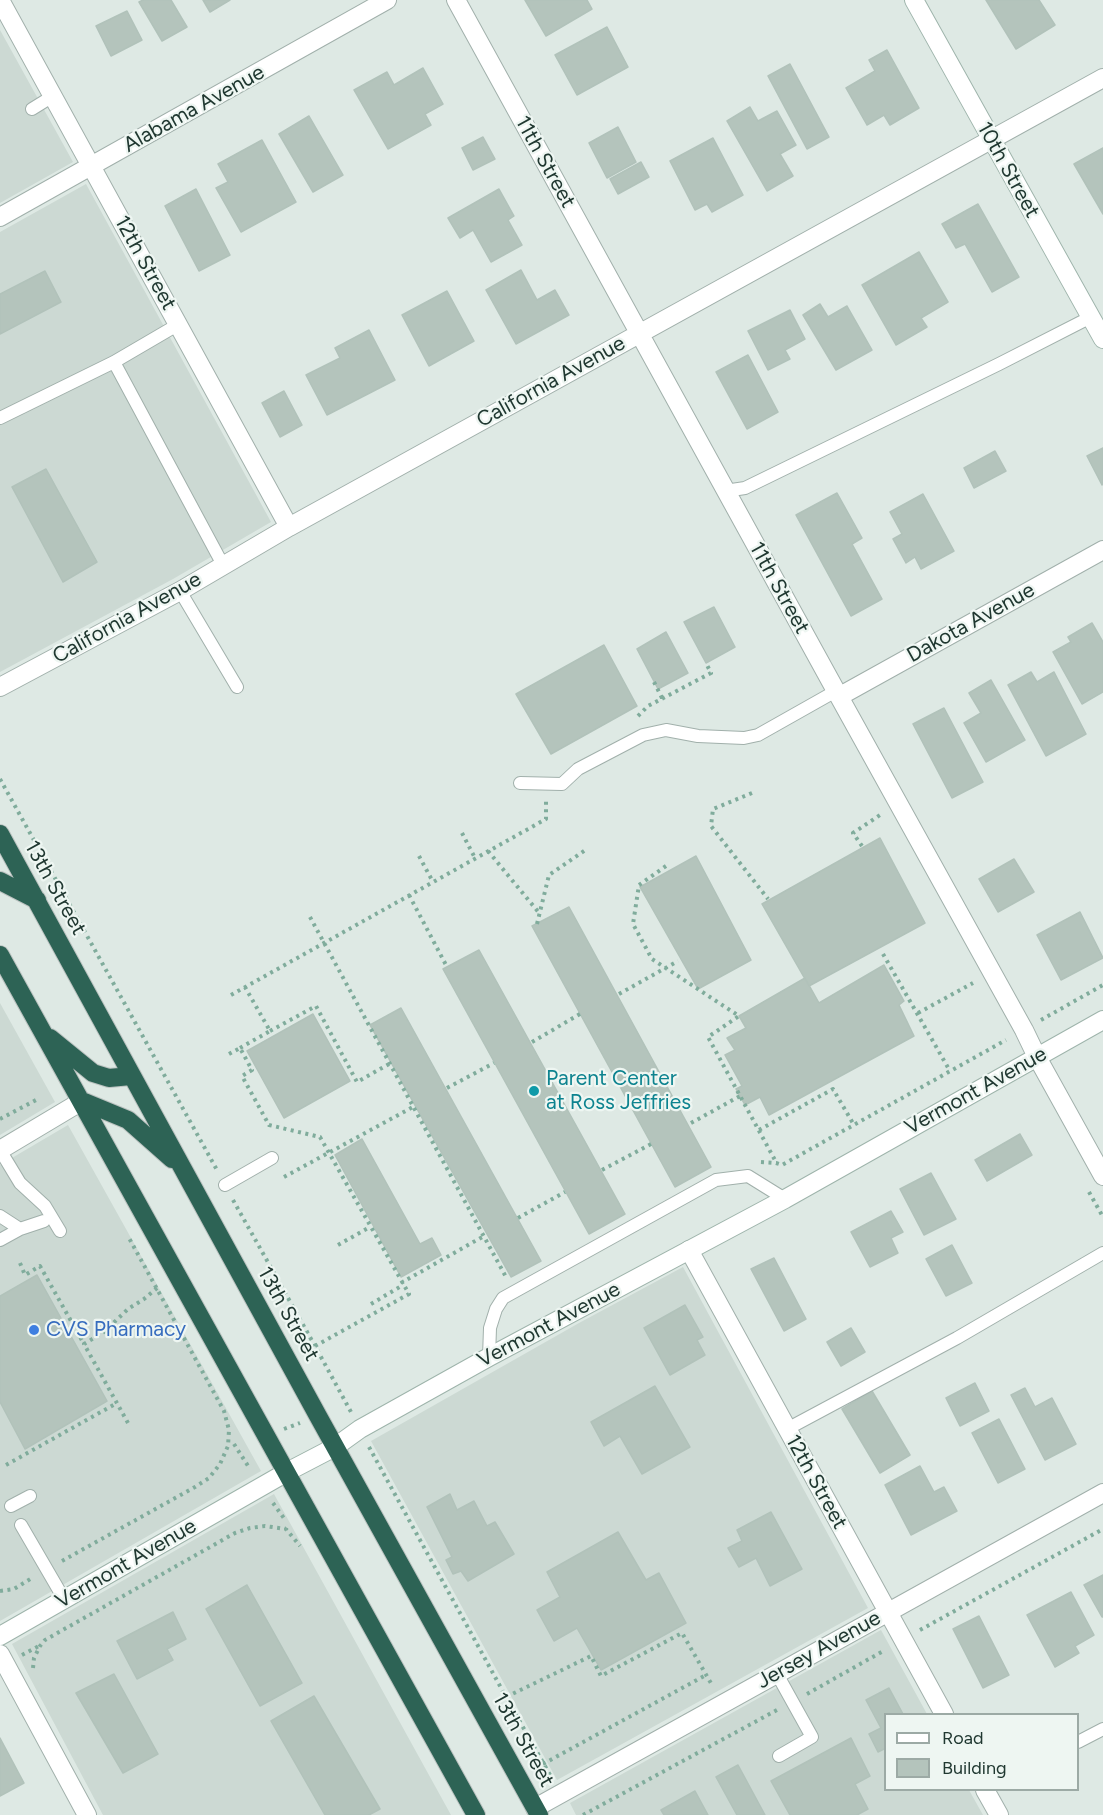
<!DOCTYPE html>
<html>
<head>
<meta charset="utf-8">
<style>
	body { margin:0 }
	#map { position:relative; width:1103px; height:1815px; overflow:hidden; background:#dee9e4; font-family:Figtree,sans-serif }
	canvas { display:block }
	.legend { position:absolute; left:884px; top:1713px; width:195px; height:78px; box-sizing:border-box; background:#eef6f2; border:2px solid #9caaa5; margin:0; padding:8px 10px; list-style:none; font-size:18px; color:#203831 }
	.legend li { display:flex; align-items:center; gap:12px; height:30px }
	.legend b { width:30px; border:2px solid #9caaa5 }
</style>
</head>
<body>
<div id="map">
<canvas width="1103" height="1815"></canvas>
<ul class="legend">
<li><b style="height:8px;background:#fff"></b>Road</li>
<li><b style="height:16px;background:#b4c4bc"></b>Building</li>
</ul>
</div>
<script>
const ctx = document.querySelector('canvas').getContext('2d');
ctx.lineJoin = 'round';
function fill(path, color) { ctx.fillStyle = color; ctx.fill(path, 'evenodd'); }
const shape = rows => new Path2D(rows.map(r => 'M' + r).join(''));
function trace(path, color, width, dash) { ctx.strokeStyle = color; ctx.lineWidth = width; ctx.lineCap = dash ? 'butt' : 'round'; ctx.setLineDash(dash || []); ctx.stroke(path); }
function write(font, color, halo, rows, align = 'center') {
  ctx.font = font + ' Figtree,sans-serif'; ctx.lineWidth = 4.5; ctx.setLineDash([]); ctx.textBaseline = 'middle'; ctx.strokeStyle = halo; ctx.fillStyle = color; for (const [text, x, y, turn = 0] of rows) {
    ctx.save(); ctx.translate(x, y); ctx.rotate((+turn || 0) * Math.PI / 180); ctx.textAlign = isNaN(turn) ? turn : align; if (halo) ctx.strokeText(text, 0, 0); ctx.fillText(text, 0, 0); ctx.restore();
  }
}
fill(shape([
	[0,30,73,162,0,203],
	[86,184,271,522,173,579,0,672,0,232],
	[0,1003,55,1102,0,1135],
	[68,1125,261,1471,0,1621,0,1165],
	[683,1267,868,1608,557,1780,371,1441,579,1323],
	[274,1494,451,1815,103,1815,12,1644],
	[881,1630,927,1714,886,1714,886,1790,969,1790,983,1815,576,1815,570,1803]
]), '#ccd9d3');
const building = shape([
	[143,0,171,0,187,27,162,41,139,2,143,0],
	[203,0,230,0,210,12,203,0],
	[525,0,587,0,592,9,546,36,525,0],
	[986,0,1039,0,1055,25,1016,49,986,0],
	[127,11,142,40,111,56,96,26,127,11],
	[607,27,628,67,577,95,555,55,607,27],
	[887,50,919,108,890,125,884,115,867,125,846,88,875,71,869,60,887,50],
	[790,64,829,137,807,149,768,76,790,64],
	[423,68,443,104,425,114,431,125,388,149,354,90,387,72,394,85,423,68],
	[750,107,758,121,777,111,796,145,780,154,793,176,767,191,727,121,750,107],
	[309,116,343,175,313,192,279,134,309,116],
	[618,127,636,162,607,178,589,143,618,127],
	[483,137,495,159,473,170,462,148,483,137],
	[713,138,743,195,712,212,707,204,695,210,670,161,713,138],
	[262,140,296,202,241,232,216,188,228,182,218,164,262,140],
	[1103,148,1103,214,1074,164,1103,148],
	[641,162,649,177,618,194,610,179,641,162],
	[196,189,230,255,199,271,165,206,196,189],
	[499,189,514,216,508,220,522,245,491,262,473,230,460,238,448,218,499,189],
	[978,204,1019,277,992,292,965,244,956,248,942,224,978,204],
	[919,252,948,302,921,318,927,327,896,345,862,285,919,252],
	[521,270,537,300,555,290,569,315,516,344,486,290,521,270],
	[45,271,61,302,0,334,0,294,45,271],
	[447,291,474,341,429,366,402,315,447,291],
	[820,304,828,317,847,306,872,350,836,370,803,315,820,304],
	[790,310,805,339,785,350,790,359,768,370,748,331,790,310],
	[369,330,395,380,327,415,306,375,340,358,335,348,369,330],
	[748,355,778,412,747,429,716,372,748,355],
	[284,391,302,425,280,437,262,403,284,391],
	[1103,448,1103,484,1102,485,1087,456,1103,448],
	[995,451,1006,471,974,488,964,468,995,451],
	[46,469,97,562,63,582,12,487,46,469],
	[837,493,862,538,852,544,882,599,851,616,796,515,837,493],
	[923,494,954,551,921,569,915,557,906,563,893,539,902,534,890,512,923,494],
	[714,607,735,647,706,663,684,622,714,607],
	[1092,623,1103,642,1103,692,1082,704,1053,652,1071,642,1068,637,1092,623],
	[666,632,688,673,658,689,637,649,666,632],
	[604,645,637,706,551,754,516,694,604,645],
	[1031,672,1037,682,1054,672,1086,734,1046,756,1008,685,1031,672],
	[991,680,1025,740,986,762,964,723,981,713,969,693,991,680],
	[944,708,983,782,952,798,913,724,944,708],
	[880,838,925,923,809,986,762,904,880,838],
	[696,856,751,960,698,989,640,887,696,856],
	[1014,859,1034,892,998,912,979,879,1014,859],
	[569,907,711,1167,675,1187,532,926,569,907],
	[1080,912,1103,958,1061,980,1037,935,1080,912],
	[479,950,625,1214,589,1234,443,969,479,950],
	[884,965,904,1001,899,1005,914,1036,769,1115,760,1097,745,1105,736,1089,742,1086,725,1055,735,1050,727,1038,746,1028,739,1016,805,978,819,1003,884,965],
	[401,1008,541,1261,511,1277,370,1025,401,1008],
	[313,1014,350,1081,284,1118,247,1051,313,1014],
	[1020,1134,1032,1155,987,1181,975,1160,1020,1134],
	[362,1139,420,1244,432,1238,441,1255,401,1277,335,1155,362,1139],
	[931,1173,956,1219,924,1235,900,1189,931,1173],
	[891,1211,903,1232,891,1238,898,1253,870,1267,851,1232,891,1211],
	[952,1245,972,1283,946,1296,926,1259,952,1245],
	[774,1258,806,1319,784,1331,751,1269,774,1258],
	[37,1275,107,1401,25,1449,0,1402,0,1296,37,1275],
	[685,1305,703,1337,697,1340,705,1355,670,1375,644,1328,685,1305],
	[851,1328,865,1352,841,1366,827,1342,851,1328],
	[975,1383,989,1411,960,1426,946,1398,975,1383],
	[655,1386,690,1447,642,1474,620,1436,604,1446,591,1422,655,1386],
	[1025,1388,1035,1407,1052,1398,1076,1444,1045,1460,1011,1395,1025,1388],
	[872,1391,910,1455,880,1473,842,1409,872,1391],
	[999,1419,1025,1469,998,1483,972,1433,999,1419],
	[920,1466,934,1492,944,1487,957,1511,911,1535,885,1485,920,1466],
	[450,1494,457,1510,474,1501,487,1526,495,1522,514,1554,468,1581,461,1571,453,1574,446,1560,452,1557,427,1507,450,1494],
	[771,1512,802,1569,770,1586,756,1558,739,1567,728,1548,742,1541,737,1530,771,1512],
	[618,1532,646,1580,659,1573,686,1623,601,1670,577,1628,554,1641,537,1610,560,1597,547,1572,618,1532],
	[1103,1575,1103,1617,1102,1617,1084,1585,1103,1575],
	[247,1585,302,1683,260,1706,206,1609,247,1585],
	[1071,1592,1094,1635,1075,1646,1079,1653,1055,1667,1027,1615,1071,1592],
	[173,1612,186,1639,167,1649,173,1660,137,1679,117,1641,173,1612],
	[979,1616,1009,1675,983,1688,953,1629,979,1616],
	[114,1674,158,1754,123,1773,76,1693,114,1674],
	[889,1688,903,1714,886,1714,886,1748,878,1752,869,1734,881,1728,866,1700,889,1688],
	[314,1696,380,1809,369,1815,325,1815,271,1721,314,1696],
	[0,1738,24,1783,0,1796,0,1738],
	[851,1738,870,1776,855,1784,868,1809,857,1815,790,1815,771,1781,851,1738],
	[738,1765,765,1815,737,1815,716,1777,738,1765],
	[695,1791,708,1815,664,1815,661,1810,695,1791]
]);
fill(building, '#b4c4bc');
trace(building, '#b1c2ba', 1.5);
const lane = shape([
	[32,109,53,96],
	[114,362,223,565],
	[0,418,114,362,179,324],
	[725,491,745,488,999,364,1091,317],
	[180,591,237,687],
	[520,783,562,784,578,769,643,735,666,730,698,736,744,738,758,735,836,691],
	[0,1150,20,1183,45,1206,60,1231],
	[225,1185,272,1158],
	[0,1216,20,1229],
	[0,1240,20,1229,44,1221],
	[489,1357,490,1328,496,1309,503,1298,716,1180,748,1176,785,1199],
	[787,1429,957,1338,1103,1253],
	[11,1506,30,1496],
	[21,1525,64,1599],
	[777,1674,812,1737,779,1756],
	[1078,1742,1103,1729]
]);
const street = shape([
	[0,0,289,527],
	[456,0,836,691,1024,1030,1037,1057,1103,1176],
	[0,217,387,0],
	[0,687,180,591,289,527,1103,78],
	[840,696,1103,550],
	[0,1150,82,1101],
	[689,1250,944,1714],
	[0,1654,87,1815],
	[985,1790,999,1815],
	[535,1808,1103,1493]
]);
const secondary = shape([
	[914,0,1103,339],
	[0,1636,287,1472,335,1447,360,1429,489,1357,785,1199,1103,1020]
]);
const highway = shape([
	[0,834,318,1416,539,1815],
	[0,881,37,900],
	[0,955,476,1815],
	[50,1038,93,1073,109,1078,131,1076],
	[82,1101,128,1120,172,1159]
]);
trace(lane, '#a1b0ab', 14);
trace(street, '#a1b0ab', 20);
trace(secondary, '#9eb4ab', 20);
trace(highway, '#bcc3c1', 20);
trace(shape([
	[654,682,662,698],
	[638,716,648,706,711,673,706,663],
	[0,779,217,1170],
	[752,793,713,809,711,826,768,899],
	[462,833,475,858],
	[862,846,853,833,880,815],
	[488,851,540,914],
	[419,856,433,882],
	[666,866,639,885,633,924,652,959,739,1016,708,1037,776,1162],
	[409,895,446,965],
	[310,917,506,1277],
	[537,924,549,875,587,849],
	[883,954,950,1071],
	[619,994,678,961],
	[231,995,546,819,546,800],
	[918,1013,973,983],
	[1041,1020,1103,985],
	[270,1031,316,1006,357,1082,389,1064],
	[532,1042,580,1014],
	[240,1048,270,1031,245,987],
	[229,1054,240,1048,252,1070,242,1076,269,1125,320,1137,409,1294,315,1346,351,1412],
	[447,1088,494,1063],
	[0,1119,38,1099],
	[691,1123,740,1096],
	[759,1130,833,1089,854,1125],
	[761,1162,776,1163,782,1165,1006,1040],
	[602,1170,651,1144],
	[284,1177,413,1107],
	[1089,1192,1103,1217],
	[233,1200,315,1346],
	[518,1218,565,1192],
	[338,1245,370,1227],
	[20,1263,25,1275,40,1266,84,1344],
	[401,1283,484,1236],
	[371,1304,403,1285],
	[128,1423,84,1344,104,1332,128,1309,144,1299,157,1288],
	[284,1429,300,1423],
	[234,1444,250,1469],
	[369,1447,506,1697],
	[6,1465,117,1403],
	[273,1503,286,1521],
	[287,1528,286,1529,300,1546],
	[62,1561,195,1487,209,1478,220,1464,228,1446,229,1430,224,1411,129,1238],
	[0,1591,14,1589,32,1578],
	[920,1630,1103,1529],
	[22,1655,39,1646],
	[33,1668,34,1658,40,1646,45,1640,235,1533,250,1528,265,1526,286,1529],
	[807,1694,885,1650],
	[543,1764,706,1675],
	[550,1775,506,1697,591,1656,601,1676,682,1633,712,1685],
	[583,1815,777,1710]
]), '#80ac9c', 4, [3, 4.5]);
trace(lane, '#fff', 12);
trace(street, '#fff', 18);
trace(secondary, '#fff', 18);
trace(highway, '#2d6355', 18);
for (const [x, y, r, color] of [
	[534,1091,6,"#0f9aa8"],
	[34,1330,6,"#3f7fe0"]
]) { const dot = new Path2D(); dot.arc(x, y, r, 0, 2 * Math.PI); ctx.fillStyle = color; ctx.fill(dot); trace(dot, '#eef6f2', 2); }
write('21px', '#203831', '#eef6f2', [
	["Alabama Avenue",194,109,-29],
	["11th Street",545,162,61],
	["10th Street",1008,170,61],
	["12th Street",145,263,61],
	["California Avenue",551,382,-29],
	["11th Street",779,588,61],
	["California Avenue",127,618,-29],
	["Dakota Avenue",971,623,-29],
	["13th Street",55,888,61],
	["Vermont Avenue",976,1091,-29],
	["13th Street",288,1314,61],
	["Vermont Avenue",549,1325,-28],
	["12th Street",816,1482,61],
	["Vermont Avenue",126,1564,-30],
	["Jersey Avenue",819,1650,-29],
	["13th Street",523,1740,61]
]);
write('21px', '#0d838f', '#eef6f2', [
	["Parent Center",546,1079],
	["at Ross Jeffries",546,1103]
], 'left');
write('21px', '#366cbe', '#eef6f2', [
	["CVS Pharmacy",46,1330]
], 'left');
</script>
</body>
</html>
